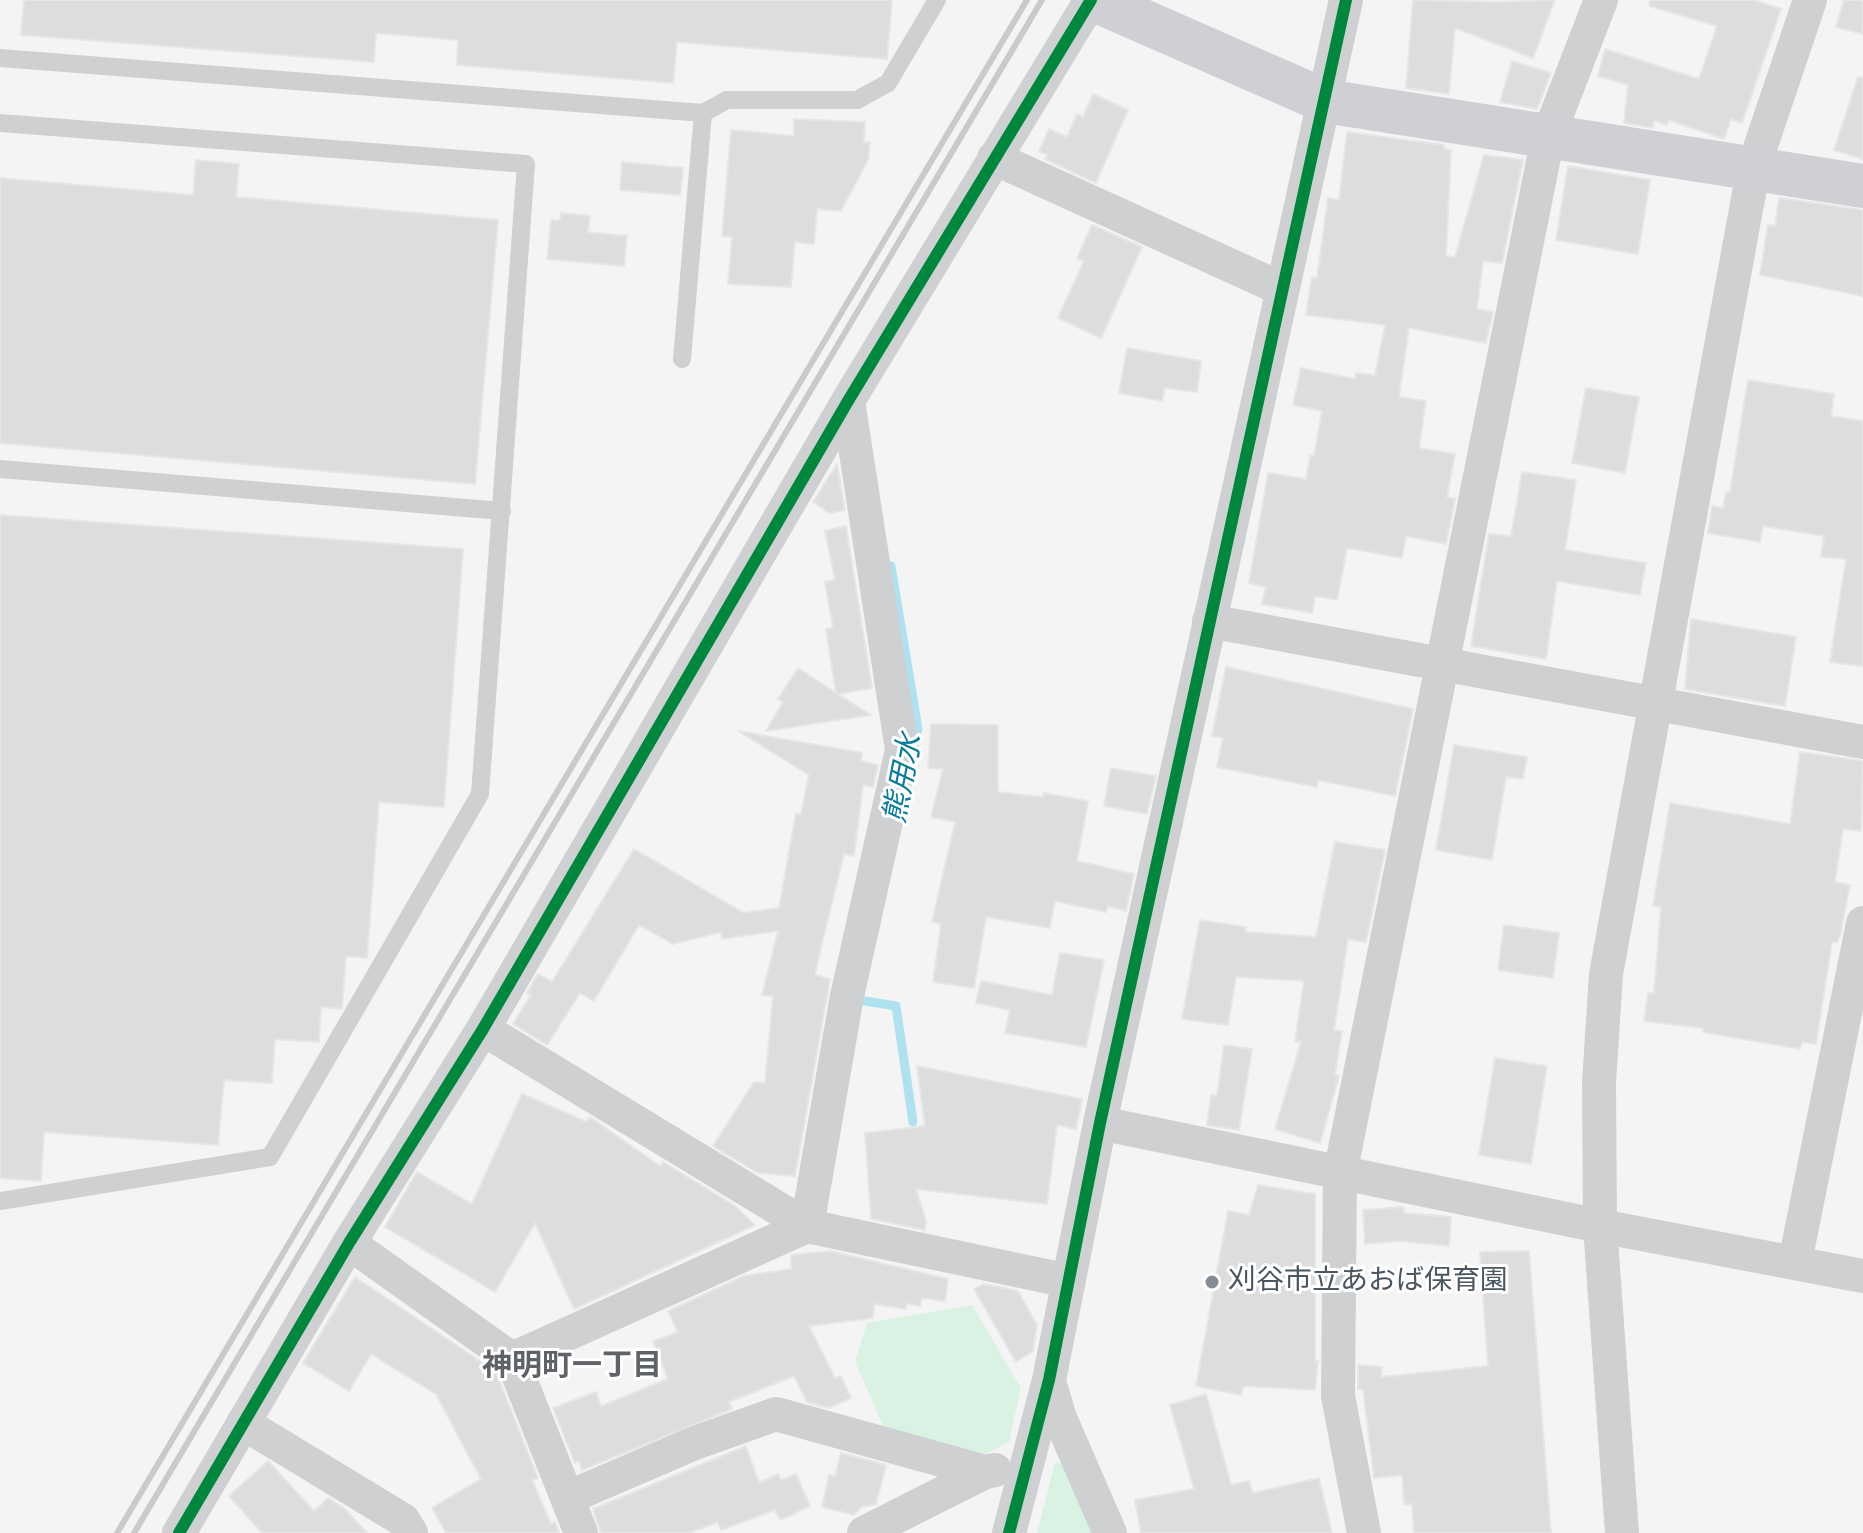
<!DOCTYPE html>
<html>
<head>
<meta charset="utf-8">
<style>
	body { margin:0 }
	canvas { display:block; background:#f4f4f4 }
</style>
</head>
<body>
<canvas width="1863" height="1533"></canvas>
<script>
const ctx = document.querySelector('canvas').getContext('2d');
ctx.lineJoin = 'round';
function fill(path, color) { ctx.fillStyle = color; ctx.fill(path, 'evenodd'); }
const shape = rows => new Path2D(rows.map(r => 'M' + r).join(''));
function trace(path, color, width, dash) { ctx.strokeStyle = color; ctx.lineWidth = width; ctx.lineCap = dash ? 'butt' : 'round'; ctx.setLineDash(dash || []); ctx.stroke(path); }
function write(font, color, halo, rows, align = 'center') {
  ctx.font = font + ' "Nunito Sans","Noto Sans JP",sans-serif'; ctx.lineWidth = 6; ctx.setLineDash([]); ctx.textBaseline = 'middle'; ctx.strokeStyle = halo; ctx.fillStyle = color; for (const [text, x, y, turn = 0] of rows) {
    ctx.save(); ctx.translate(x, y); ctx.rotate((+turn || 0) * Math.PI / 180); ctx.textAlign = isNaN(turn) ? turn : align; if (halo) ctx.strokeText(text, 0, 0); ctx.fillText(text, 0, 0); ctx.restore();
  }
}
fill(shape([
	[972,1305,1021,1388,1009,1442,986,1454,885,1430,855,1362,867,1323],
	[1055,1462,1066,1463,1097,1533,1037,1533]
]), '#d9f2e3');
trace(shape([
	[891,566,918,729,914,745],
	[860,994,859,1000,896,1006,913,1122]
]), '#aee2f0', 9);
const building = shape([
	[24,0,892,0,887,59,677,42,673,83,457,65,458,40,376,33,374,62,21,35,24,0],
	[1413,0,1498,2,1555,0,1533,58,1455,28,1449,94,1406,88,1413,0],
	[1650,0,1754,0,1781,9,1742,123,1731,119,1724,139,1669,120,1667,125,1654,120,1653,128,1624,123,1628,85,1598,76,1605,49,1699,79,1717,26,1649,6,1650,0],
	[1844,0,1863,0,1863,34,1836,27,1844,0],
	[1512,61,1551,73,1537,109,1500,102,1512,61],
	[1858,77,1863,78,1863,159,1834,150,1858,77],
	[1093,94,1128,110,1096,183,1045,159,1048,155,1039,151,1049,129,1067,137,1077,114,1083,117,1093,94],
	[794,119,865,122,864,142,870,142,868,160,841,211,817,209,814,244,795,242,791,287,728,284,732,237,722,236,731,130,794,136,794,119],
	[1347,132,1444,145,1444,149,1451,150,1446,256,1455,257,1484,155,1523,160,1502,263,1483,261,1477,309,1493,312,1486,343,1409,328,1399,397,1426,401,1419,448,1455,454,1447,497,1455,499,1446,544,1406,536,1402,558,1347,548,1337,600,1315,596,1312,613,1262,604,1266,587,1249,583,1268,473,1306,479,1310,455,1314,456,1322,411,1293,405,1301,368,1355,379,1356,373,1375,375,1385,325,1306,315,1312,277,1317,278,1328,198,1339,200,1347,132],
	[196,160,239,164,236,197,498,220,475,484,0,443,0,178,193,195,196,160],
	[622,162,683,168,680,195,620,190,622,162],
	[1568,166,1650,180,1638,254,1556,240,1568,166],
	[1779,198,1863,210,1863,296,1760,275,1768,225,1775,226,1779,198],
	[561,213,590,216,588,232,627,236,624,266,547,259,551,220,560,221,561,213],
	[1092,225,1142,247,1101,338,1058,318,1084,261,1077,258,1092,225],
	[1127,348,1201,361,1197,392,1165,388,1162,401,1119,393,1127,348],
	[1748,380,1834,394,1831,416,1863,421,1863,666,1830,662,1846,559,1821,557,1824,536,1763,526,1760,542,1708,533,1712,506,1723,508,1726,492,1730,492,1748,380],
	[1586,388,1639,397,1625,473,1572,463,1586,388],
	[837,464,845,510,829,513,813,502,837,464],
	[1522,472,1576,480,1565,550,1646,563,1640,595,1557,581,1546,659,1471,646,1489,534,1511,536,1522,472],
	[0,515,463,549,444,807,379,802,367,958,346,956,342,1009,321,1007,319,1042,275,1039,272,1083,224,1080,218,1145,44,1132,41,1181,0,1178,0,515],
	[846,526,872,688,838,694,871,715,766,731,783,702,778,699,798,668,836,693,826,629,833,628,825,582,835,580,825,531,846,526],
	[1691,619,1796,637,1785,706,1685,689,1691,619],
	[1226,667,1413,709,1395,796,1318,780,1317,787,1217,767,1223,738,1212,736,1226,667],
	[931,724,998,725,998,792,1043,797,1044,793,1088,801,1077,861,1134,874,1126,911,1108,906,1106,912,1055,901,1050,928,986,917,974,988,933,982,941,924,932,922,955,822,931,817,943,769,928,768,931,724],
	[738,731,862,753,861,761,878,765,873,787,863,785,854,856,844,854,818,960,815,975,830,979,795,1176,758,1173,713,1146,754,1082,765,1083,773,996,762,995,778,931,722,939,721,932,673,944,639,925,594,1001,580,993,547,1045,513,1024,531,995,527,993,538,974,552,982,634,849,744,913,779,908,796,813,801,814,809,775,738,731],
	[1454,745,1527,757,1523,779,1506,777,1492,860,1436,850,1454,745],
	[1800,752,1863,761,1861,831,1843,829,1835,882,1850,885,1840,936,1837,942,1832,942,1816,1044,1802,1042,1800,1049,1703,1032,1703,1028,1644,1021,1648,993,1654,993,1661,907,1653,906,1670,803,1790,824,1800,752],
	[1111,768,1156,776,1147,814,1104,806,1111,768],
	[1335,842,1385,850,1366,942,1348,939,1334,1030,1342,1031,1335,1075,1339,1076,1320,1143,1275,1129,1301,1042,1295,1041,1304,981,1236,977,1228,1025,1182,1019,1200,920,1246,927,1245,932,1316,937,1335,842],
	[1504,925,1559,933,1553,978,1498,970,1504,925],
	[1060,953,1104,960,1086,1047,1005,1033,1010,1010,976,1003,981,981,1052,995,1060,953],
	[1224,1045,1252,1049,1239,1130,1207,1125,1211,1095,1217,1096,1224,1045],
	[1495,1058,1547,1066,1531,1164,1479,1155,1495,1058],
	[917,1066,1082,1099,1076,1129,1057,1125,1047,1204,916,1189,926,1221,925,1230,871,1219,865,1133,925,1126,917,1066],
	[522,1094,587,1122,590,1117,660,1166,663,1162,735,1206,755,1225,574,1309,535,1223,495,1292,385,1227,417,1172,472,1204,522,1094],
	[1258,1185,1315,1194,1315,1361,1318,1361,1315,1390,1244,1386,1241,1395,1196,1386,1228,1211,1249,1215,1258,1185],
	[1403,1207,1404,1213,1451,1217,1449,1246,1400,1241,1365,1244,1363,1210,1403,1207],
	[830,1251,948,1279,945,1301,922,1298,920,1306,907,1304,906,1309,874,1304,873,1318,809,1326,835,1378,841,1376,851,1398,829,1408,807,1402,794,1376,729,1402,732,1409,582,1470,579,1461,575,1463,553,1408,596,1392,601,1406,668,1379,653,1341,678,1332,668,1311,744,1276,791,1269,791,1255,830,1251],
	[1529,1251,1551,1533,1414,1533,1412,1504,1404,1504,1402,1475,1374,1478,1363,1390,1358,1389,1358,1365,1382,1367,1381,1377,1488,1366,1480,1252,1529,1251],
	[355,1277,496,1372,538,1478,532,1480,551,1524,555,1522,559,1533,446,1533,432,1508,481,1479,436,1394,371,1354,349,1391,303,1363,355,1277],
	[984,1284,1018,1291,1037,1325,1033,1351,1016,1362,974,1289,984,1284],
	[1206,1394,1231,1485,1249,1481,1253,1493,1319,1478,1332,1533,1141,1533,1135,1500,1194,1489,1170,1405,1206,1394],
	[746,1446,759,1483,778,1474,781,1480,796,1474,810,1506,780,1520,775,1510,721,1530,718,1522,689,1533,601,1533,593,1509,746,1446],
	[841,1453,886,1465,876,1504,861,1507,854,1515,822,1507,829,1475,835,1476,841,1453],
	[268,1461,314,1511,328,1498,344,1508,367,1533,262,1533,229,1496,268,1461]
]);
fill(building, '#ddddde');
trace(building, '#e5e6e7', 2);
trace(shape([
	[0,58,703,113,727,100,857,100,888,83,937,0],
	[0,123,526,164,480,794,270,1157,0,1201],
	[682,359,703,113],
	[0,469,502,511]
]), '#ced0d2', 18);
trace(shape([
	[994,158,1282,289],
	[848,401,902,750,847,996,807,1226,1069,1281],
	[1209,621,1863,742],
	[483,1029,807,1226],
	[1100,1123,1600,1226,1863,1276],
	[349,1243,512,1359],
	[1795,1262,1863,923],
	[1049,1381,1060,1418,1110,1533],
	[243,1423,403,1520,411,1533],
	[567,1498,695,1443,776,1414,985,1472],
	[179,1533,349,1243,483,1029,848,401,1091,0],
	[581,1533,512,1359,807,1226],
	[864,1533,985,1472,995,1470],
	[1009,1533,1049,1380,1100,1123,1346,0],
	[1364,1533,1338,1396,1340,1174,1548,137,1601,0],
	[1622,1533,1600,1226,1599,1083,1606,974,1754,166,1810,0]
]), '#ced0d2', 34);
trace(shape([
	[1095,0,1325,101,1863,186]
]), '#ced0d4', 44);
trace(shape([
	[117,1533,1027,0],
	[134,1533,1042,0]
]), '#c9cacc', 6);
trace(shape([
	[179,1533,349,1243,483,1029,848,401,1091,0],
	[1009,1533,1049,1380,1100,1123,1346,0]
]), '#00873e', 12);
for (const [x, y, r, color] of [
	[1212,1282,8,"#868d94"]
]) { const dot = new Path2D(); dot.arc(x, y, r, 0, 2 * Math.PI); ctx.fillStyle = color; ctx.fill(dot); trace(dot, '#fff', 3); }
write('28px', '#4a5661', '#fff', [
	["刈谷市立あおば保育園",1228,1282]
], 'left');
write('italic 30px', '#0c7c9b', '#fff', [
	["熊用水",905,779,-79]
]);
write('bold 30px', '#5f6368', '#fff', [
	["神明町一丁目",572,1368]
]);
</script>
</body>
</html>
